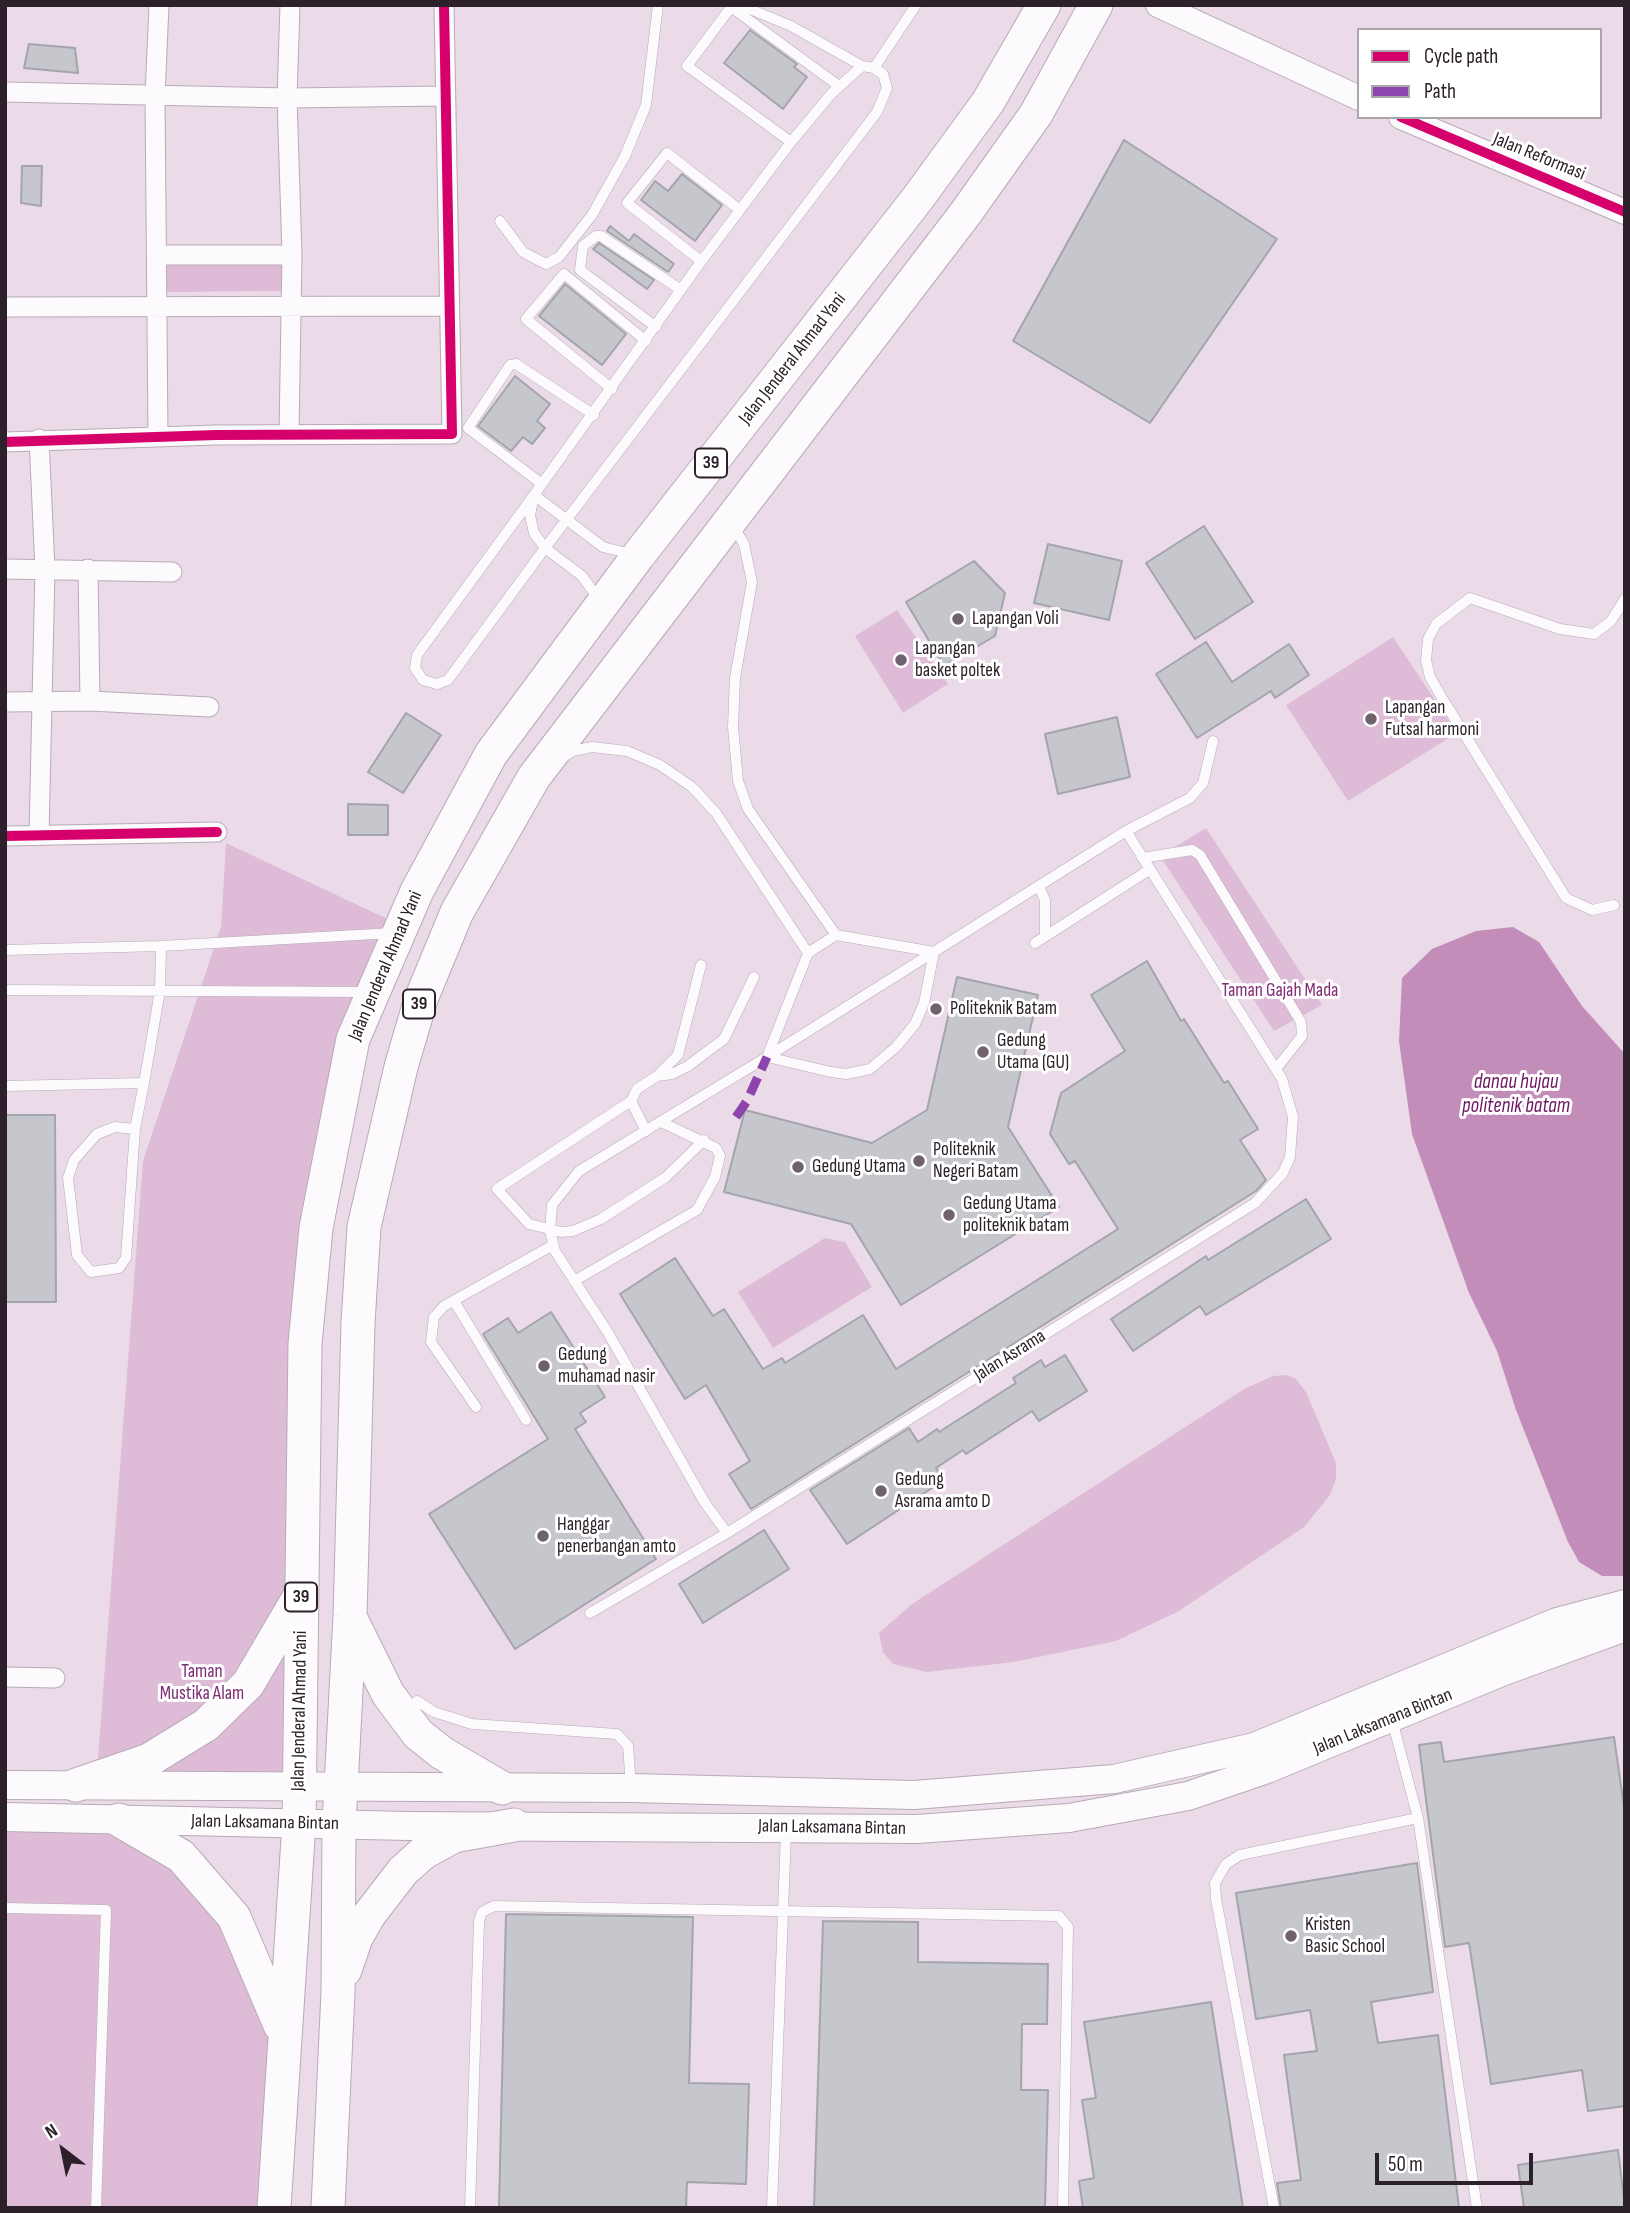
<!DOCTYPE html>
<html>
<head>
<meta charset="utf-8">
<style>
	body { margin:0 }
	#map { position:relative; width:1630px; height:2213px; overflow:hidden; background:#ebdbe8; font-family:"Sofia Sans Condensed",sans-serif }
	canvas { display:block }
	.frame { position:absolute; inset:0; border:7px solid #2c212a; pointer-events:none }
	.legend { position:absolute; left:1357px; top:28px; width:245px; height:91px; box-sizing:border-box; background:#fff; border:2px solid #aba6aa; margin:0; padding:9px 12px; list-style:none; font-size:21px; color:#2c212a }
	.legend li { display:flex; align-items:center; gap:14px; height:35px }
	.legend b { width:35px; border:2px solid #aba6aa }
	.north { position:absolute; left:28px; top:2115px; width:70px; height:70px; -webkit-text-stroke:5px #fff; paint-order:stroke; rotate:328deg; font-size:19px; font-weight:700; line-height:28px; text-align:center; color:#2c212a }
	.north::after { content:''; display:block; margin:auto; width:24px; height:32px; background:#2c212a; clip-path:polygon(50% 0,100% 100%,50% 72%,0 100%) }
	.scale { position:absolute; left:1375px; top:2153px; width:158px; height:32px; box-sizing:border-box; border:4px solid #2c212a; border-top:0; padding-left:9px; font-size:21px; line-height:24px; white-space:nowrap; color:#2c212a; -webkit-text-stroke:5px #fff; paint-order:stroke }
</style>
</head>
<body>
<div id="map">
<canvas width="1630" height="2213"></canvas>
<div class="frame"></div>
<ul class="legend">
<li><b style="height:9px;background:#d6006c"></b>Cycle path</li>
<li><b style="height:9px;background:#8e44ad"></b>Path</li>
</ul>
<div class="north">N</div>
<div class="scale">50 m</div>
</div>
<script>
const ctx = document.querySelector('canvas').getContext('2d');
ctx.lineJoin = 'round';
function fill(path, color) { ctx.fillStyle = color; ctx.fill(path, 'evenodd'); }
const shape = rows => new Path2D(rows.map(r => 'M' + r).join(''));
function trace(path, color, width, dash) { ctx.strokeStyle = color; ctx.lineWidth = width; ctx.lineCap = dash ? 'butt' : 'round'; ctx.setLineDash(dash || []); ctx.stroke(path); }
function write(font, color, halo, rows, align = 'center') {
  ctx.font = font + ' "Sofia Sans Condensed",sans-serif'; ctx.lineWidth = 6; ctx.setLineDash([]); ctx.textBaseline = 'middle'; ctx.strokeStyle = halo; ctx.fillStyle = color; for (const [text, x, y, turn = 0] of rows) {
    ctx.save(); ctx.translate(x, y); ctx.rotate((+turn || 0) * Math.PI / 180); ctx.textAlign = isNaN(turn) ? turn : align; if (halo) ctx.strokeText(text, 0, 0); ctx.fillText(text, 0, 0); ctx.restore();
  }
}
fill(shape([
	[283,264,283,291,166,292,166,265],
	[897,610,948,684,903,713,855,636],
	[1393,637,1457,733,1348,801,1286,705],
	[1206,828,1322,1005,1274,1031,1160,856],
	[226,843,398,924,316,1228,300,1784,156,1784,98,1759,143,1161,221,927],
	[825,1238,845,1242,872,1287,773,1348,738,1292],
	[1287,1375,1296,1379,1306,1392,1336,1463,1336,1479,1330,1495,1304,1527,1179,1611,1116,1641,1014,1662,927,1672,893,1664,883,1652,879,1633,912,1604,1244,1389,1273,1376],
	[5,1829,110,1831,180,1867,271,1977,280,2208,5,2208]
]), '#debcd8');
fill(shape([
	[1513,927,1539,942,1582,1006,1625,1054,1623,1576,1602,1576,1579,1562,1568,1542,1516,1410,1497,1351,1469,1293,1412,1134,1399,1041,1402,978,1432,949,1476,931]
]), '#c38dba');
const building = shape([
	[750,30,797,64,794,67,807,77,783,109,724,63,750,30],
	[29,44,75,48,78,73,24,68,29,44],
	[1124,140,1277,239,1150,423,1013,341,1124,140],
	[22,166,42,166,41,206,21,203,22,166],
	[682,174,722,205,695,241,641,200,655,181,668,191,682,174],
	[610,226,629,241,634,234,674,264,668,272,607,231,610,226],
	[599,243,654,280,647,289,593,249,599,243],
	[565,284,626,334,602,365,539,316,565,284],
	[515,376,550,404,537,421,545,428,532,444,523,437,511,451,478,426,515,376],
	[1204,526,1253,602,1195,639,1146,563,1204,526],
	[1048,544,1122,561,1109,620,1034,603,1048,544],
	[974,561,1005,593,995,636,944,666,906,602,974,561],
	[1206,642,1232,682,1289,644,1309,675,1275,698,1271,691,1197,738,1156,674,1206,642],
	[406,713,441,735,403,793,368,772,406,713],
	[1117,717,1130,777,1058,794,1045,734,1117,717],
	[348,804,388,805,388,835,348,835,348,804],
	[1147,961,1181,1021,1184,1019,1224,1083,1228,1081,1258,1129,1240,1140,1266,1180,1256,1191,751,1509,729,1474,750,1461,706,1385,685,1399,620,1294,675,1258,713,1316,724,1309,763,1369,782,1358,785,1363,863,1315,896,1369,1118,1229,1075,1161,1069,1164,1050,1134,1061,1093,1125,1051,1091,995,1147,961],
	[957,977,1038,995,1008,1127,1059,1207,901,1305,851,1224,724,1192,745,1110,872,1143,927,1110,957,977],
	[5,1115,55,1115,56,1302,5,1302,5,1115],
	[1306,1199,1331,1239,1206,1315,1200,1306,1133,1351,1111,1319,1206,1256,1208,1260,1306,1199],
	[551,1312,605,1397,580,1413,586,1422,575,1429,656,1559,515,1649,429,1514,548,1439,483,1334,508,1318,518,1333,551,1312],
	[1065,1355,1087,1391,1039,1421,1032,1411,966,1454,963,1450,936,1468,944,1480,847,1544,810,1490,909,1428,918,1442,937,1429,939,1432,1016,1383,1013,1378,1041,1360,1045,1367,1065,1355],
	[764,1530,789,1569,703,1623,679,1584,764,1530],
	[1614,1737,1625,1814,1625,2106,1588,2111,1582,2070,1491,2084,1469,1943,1445,1947,1419,1745,1441,1742,1444,1762,1614,1737],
	[1417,1863,1433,1992,1371,2002,1378,2043,1438,2035,1459,2208,1281,2208,1277,2183,1301,2180,1284,2055,1317,2051,1310,2010,1256,2019,1236,1893,1417,1863],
	[506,1914,693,1917,689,2083,749,2084,746,2184,687,2182,686,2208,499,2208,506,1914],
	[823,1921,918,1922,918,1962,1048,1964,1047,2024,1022,2024,1021,2090,1048,2090,1045,2208,814,2208,823,1921],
	[1211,2002,1243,2208,1083,2208,1079,2181,1094,2178,1082,2100,1096,2098,1084,2022,1211,2002],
	[1618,2150,1625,2208,1524,2208,1518,2165,1618,2150]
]);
fill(building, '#c6c6cd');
trace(building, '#a4a5ac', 2);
const service = shape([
	[740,5,791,26,862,66,874,68,883,74,887,88,877,112,545,548,534,533,530,515,534,495,700,263,791,142,832,93,862,66],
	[874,68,916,5],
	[791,142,687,66,731,7,839,86],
	[500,221,523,252,546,264,559,257,592,215,625,156,646,105,658,5],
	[701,261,627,203,667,153,740,210],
	[656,327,580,270,583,246,596,236,601,236,681,290],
	[612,389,526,319,564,274,646,341],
	[542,484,468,428,510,365,516,364,594,415],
	[733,525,744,544,752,582,735,678,733,727,738,781,748,809,836,935],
	[600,601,582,576,545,548,448,680,437,684,423,680,415,668,417,655,534,495,603,547,631,554],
	[565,756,573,751,592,747,627,751,660,765,692,787,716,813,808,953],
	[1142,858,1192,850,1200,855,1301,1022,1302,1036,1276,1069],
	[1039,887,1045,900,1045,935],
	[1614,905,1592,910,1566,898,1442,698,1430,677,1426,660,1428,639,1436,624,1470,598,1560,629,1594,634,1611,621,1625,599],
	[1035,943,1149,870],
	[5,950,161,946,393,933],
	[5,990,368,992],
	[767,1057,808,953,836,935,934,952],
	[767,1057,831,1072,846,1074,870,1069,896,1047,915,1024,924,1003,934,952],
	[657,1076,672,1074,688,1066,724,1039,754,977],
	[5,1086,144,1083,160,991,161,946],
	[631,1101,497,1189,529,1224,561,1232,573,1231,601,1219,666,1177,704,1140],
	[135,1129,115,1127,97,1134,74,1160,68,1178,77,1255,91,1272,119,1268,126,1258,135,1129,144,1083],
	[646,1131,631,1101,637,1089,657,1076,678,1055,701,965],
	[574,1281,697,1210,715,1177,720,1156,716,1148,661,1122],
	[454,1301,526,1420],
	[476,1407,431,1342,434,1317,444,1306,553,1245],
	[727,1533,705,1503,607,1331,555,1251,550,1231,552,1205,579,1171,767,1057,1126,831,1190,798,1203,783,1213,741],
	[590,1613,727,1533,1255,1203,1283,1173,1290,1157,1293,1117,1282,1079,1126,831],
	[417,1701,434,1712,472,1724,617,1734,628,1746,631,1786],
	[1392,1720,1418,1818,1477,2208],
	[5,1908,106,1910,96,2208],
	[470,2208,479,1921,482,1912,494,1906,1059,1916,1068,1927,1063,2208],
	[772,2208,786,1831],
	[1274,2208,1216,1899,1215,1883,1226,1864,1240,1855,1418,1818]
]);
const minor = shape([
	[5,92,287,98,443,96],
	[157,255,292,255],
	[5,307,449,306],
	[289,434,292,255,287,98,290,5],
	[158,437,155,96,159,5],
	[39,439,45,569,39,835],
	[5,442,216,435,452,434,444,5],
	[5,569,172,572],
	[88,569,90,701],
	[5,702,90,701,209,707],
	[5,836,217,832],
	[5,1677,55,1678]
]);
const tertiary = shape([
	[1158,5,1359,98],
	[1401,117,1625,212]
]);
const secondary = shape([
	[5,1785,631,1788,914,1795,1114,1779,1254,1747,1557,1622,1625,1604],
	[5,1817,408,1826,917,1829,1069,1818,1188,1796,1267,1769,1504,1671,1625,1627]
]);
const trunk = shape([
	[351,1619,388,1694,418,1734,442,1753,502,1788],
	[76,1785,149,1760,206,1725,248,1684,298,1599],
	[119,1820,181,1856,234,1917,280,2025],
	[345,1970,356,1938,369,1915,403,1871,423,1853,454,1836,514,1825],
	[274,2208,299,1823,305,1344,316,1228,353,1039,417,891,491,754,638,556,918,198,988,102,1044,5],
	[328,2208,338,1992,339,1824,350,1616,358,1323,364,1227,401,1067,421,999,457,912,534,777,965,214,1036,114,1096,5]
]);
trace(service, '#b7abb5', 11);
trace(minor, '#b7abb5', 21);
trace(tertiary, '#b7abb5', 26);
trace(secondary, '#b7abb5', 30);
trace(trunk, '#b7abb5', 35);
trace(service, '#fcfafc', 10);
trace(minor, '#fcfafc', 19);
trace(tertiary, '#fcfafc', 24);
trace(secondary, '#fcfafc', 28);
trace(trunk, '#fcfafc', 33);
trace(shape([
	[736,1117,747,1101,767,1057]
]), '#8e44ad', 9, [18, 9]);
trace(shape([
	[1401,117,1625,212],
	[5,442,216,435,452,434,444,5],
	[5,836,217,832]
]), '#d6006c', 10);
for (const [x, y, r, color] of [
	[958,619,7,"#6f626c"],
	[901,660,7,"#6f626c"],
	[1371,719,7,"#6f626c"],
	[936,1009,7,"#6f626c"],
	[983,1052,7,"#6f626c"],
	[919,1161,7,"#6f626c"],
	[798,1167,7,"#6f626c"],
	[949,1215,7,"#6f626c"],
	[544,1366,7,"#6f626c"],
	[881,1491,7,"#6f626c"],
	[543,1536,7,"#6f626c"],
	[1291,1936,7,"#6f626c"]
]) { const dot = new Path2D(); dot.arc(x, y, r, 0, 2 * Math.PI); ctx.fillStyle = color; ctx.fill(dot); trace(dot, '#fff', 2.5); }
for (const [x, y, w] of [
	[711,463,32],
	[419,1004,32],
	[301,1597,32]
]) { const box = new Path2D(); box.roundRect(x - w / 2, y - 14.5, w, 29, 5); ctx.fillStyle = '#fff'; ctx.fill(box); trace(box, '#2c212a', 2); }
write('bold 18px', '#2c212a', null, [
	["39",711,463],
	["39",419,1004],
	["39",301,1597]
]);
write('19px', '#2c212a', '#fff', [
	["Jalan Reformasi",1539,157,22],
	["Jalan Jenderal Ahmad Yani",793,359,-52],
	["Jalan Jenderal Ahmad Yani",386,966,-67],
	["Jalan Asrama",1010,1356,-32],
	["Jalan Jenderal Ahmad Yani",300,1711,-89],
	["Jalan Laksamana Bintan",1383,1722,-22],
	["Jalan Laksamana Bintan",265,1823,1],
	["Jalan Laksamana Bintan",832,1828,1]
]);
write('19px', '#2c212a', '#fff', [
	["Lapangan Voli",972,619],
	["Lapangan",915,649],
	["basket poltek",915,671],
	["Lapangan",1385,708],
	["Futsal harmoni",1385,730],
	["Politeknik Batam",950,1009],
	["Gedung",997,1041],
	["Utama (GU)",997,1063],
	["Politeknik",933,1150],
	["Negeri Batam",933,1172],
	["Gedung Utama",812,1167],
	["Gedung Utama",963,1204],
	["politeknik batam",963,1226],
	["Gedung",558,1355],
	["muhamad nasir",558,1377],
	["Gedung",895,1480],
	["Asrama amto D",895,1502],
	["Hanggar",557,1525],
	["penerbangan amto",557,1547],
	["Kristen",1305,1925],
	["Basic School",1305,1947]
], 'left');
write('19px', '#802b75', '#fff', [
	["Taman Gajah Mada",1280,991],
	["Taman",202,1672],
	["Mustika Alam",202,1694]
]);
write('italic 21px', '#6e1864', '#fff', [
	["danau hujau",1516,1083],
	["politenik batam",1516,1107]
]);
</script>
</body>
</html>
